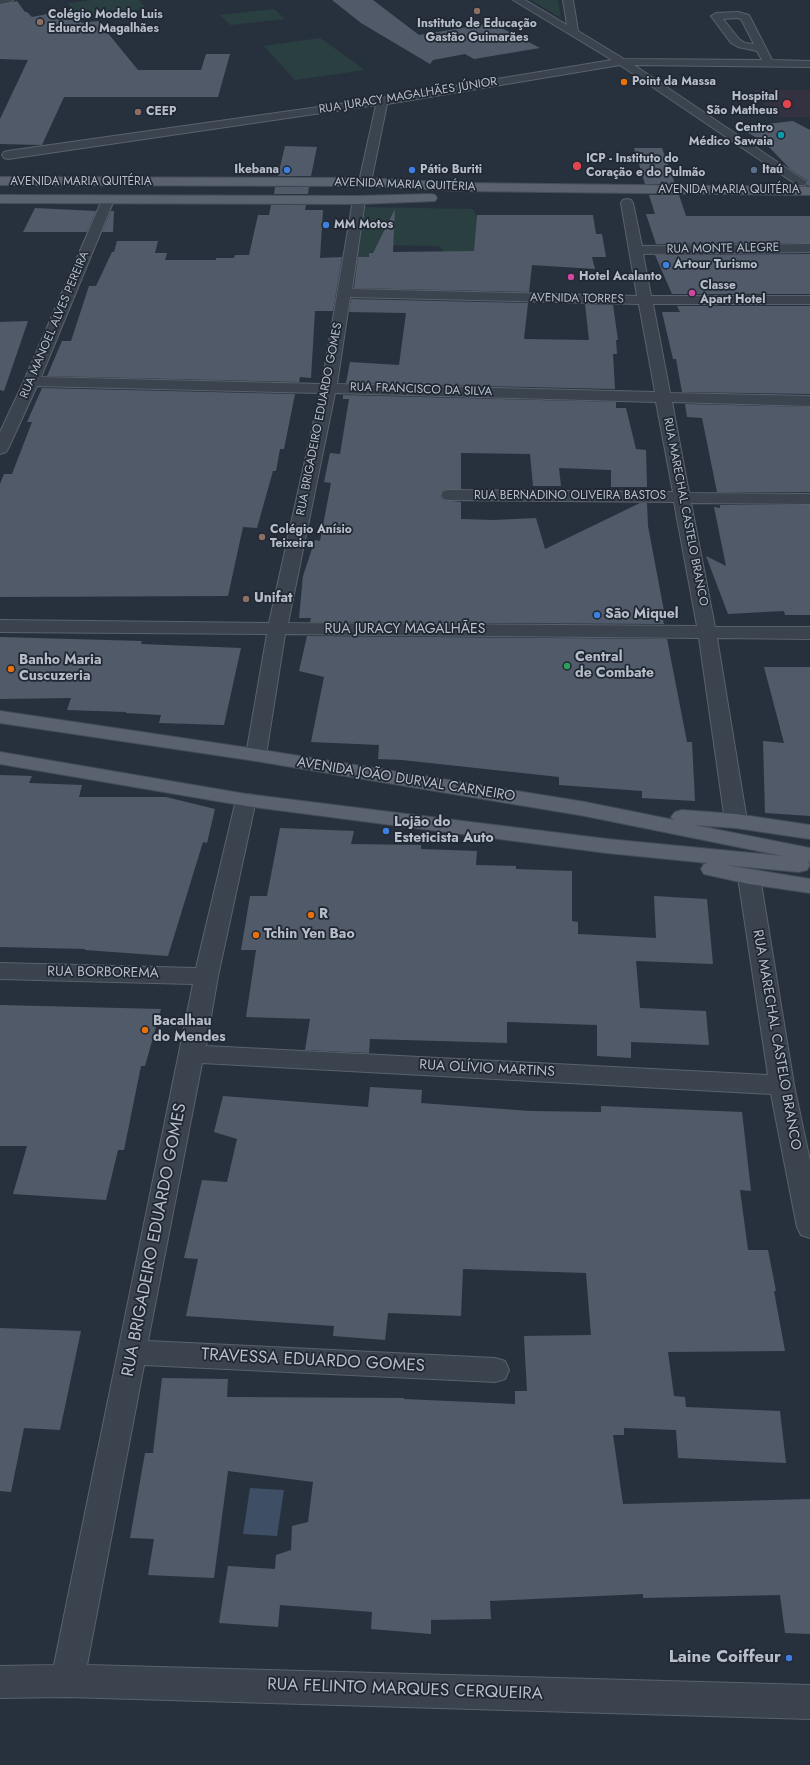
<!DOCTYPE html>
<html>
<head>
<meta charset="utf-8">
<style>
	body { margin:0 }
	canvas { display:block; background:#27313e }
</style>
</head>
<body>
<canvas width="810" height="1765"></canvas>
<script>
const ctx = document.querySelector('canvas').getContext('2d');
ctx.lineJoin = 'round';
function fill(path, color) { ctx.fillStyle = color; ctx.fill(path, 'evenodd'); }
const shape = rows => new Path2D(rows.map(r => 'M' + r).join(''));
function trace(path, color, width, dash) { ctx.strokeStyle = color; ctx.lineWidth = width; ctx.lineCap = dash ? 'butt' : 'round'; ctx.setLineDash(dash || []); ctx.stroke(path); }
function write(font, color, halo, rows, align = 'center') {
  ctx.font = font + ' Jost,sans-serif'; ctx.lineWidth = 3.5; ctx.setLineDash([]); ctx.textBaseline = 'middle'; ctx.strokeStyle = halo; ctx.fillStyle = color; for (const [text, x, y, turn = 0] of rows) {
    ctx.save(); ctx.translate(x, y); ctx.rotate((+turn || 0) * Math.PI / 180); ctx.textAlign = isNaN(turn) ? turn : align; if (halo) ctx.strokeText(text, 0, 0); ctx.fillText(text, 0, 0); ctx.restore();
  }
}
fill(shape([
	[753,90,810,90,810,117,774,117]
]), '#343240');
fill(shape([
	[93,0,139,0,147,9,78,16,68,3],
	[531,0,558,0,561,18],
	[274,9,285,19,230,25,220,15],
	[320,38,365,70,295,80,264,46],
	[364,207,473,209,476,215,479,239,474,251,443,252,440,246,378,245,374,251,369,253,368,267,365,275,353,275]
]), '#2a3f40');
fill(shape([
	[250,1488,284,1490,277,1536,243,1534]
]), '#3e4f65');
fill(shape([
	[332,0,373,0,419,35,492,23,540,48,474,59,465,54,433,60,430,64,361,23],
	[17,1,25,12,27,12,32,17,58,12,64,20,78,19,82,23,98,21,138,70,201,70,206,54,230,54,218,97,64,97,42,145,0,144,0,119,28,60,0,59,0,5],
	[793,121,810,130,810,186,806,185,808,181,790,169,769,147,770,147,740,127],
	[285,146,317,147,311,176,278,176],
	[634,148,662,148,675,184,645,184],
	[275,187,309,187,308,194,274,194],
	[649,195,679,195,686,216,810,216,810,243,656,244,646,214,655,214],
	[271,205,306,205,305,210,323,210,320,258,342,257,333,311,315,311,311,378,300,377,299,382,47,376,62,341,71,341,89,286,96,286,112,252,114,252,117,241,158,241,155,253,167,253,165,260,216,260,216,258,234,258,235,255,249,255,258,215,269,215],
	[35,208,96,211,87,232,23,232],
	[395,209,393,252,474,251,477,215,593,215,596,234,602,234,606,257,592,257,595,269,532,265,529,292,354,288,358,257,369,257,369,253,373,253],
	[111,211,114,211,113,232,102,232],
	[810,254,810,294,672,294,655,255],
	[351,299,528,303,524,339,589,340,585,304,613,305,618,340,616,340,617,354,613,354,615,389,346,383,350,362,399,365,406,313,349,312],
	[677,306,810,306,810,394,682,392,676,359,673,359,662,312,680,312],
	[28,321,4,391,0,390,0,322],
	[42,388,295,394,284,449,280,449,276,471,273,471,257,528,243,527,228,596,0,597,0,484,4,474,12,474,32,422,27,422],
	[343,395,616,402,616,408,626,408,636,449,646,450,647,487,611,487,611,470,559,468,561,486,533,486,530,454,461,453,461,489,443,490,440,496,443,500,461,502,461,519,494,520,536,518,545,549,640,503,647,503,648,526,664,611,661,611,664,624,310,622,311,618,299,618,303,576,315,540,320,541,331,483,324,482,330,453,340,454,349,399,343,399],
	[685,404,810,407,810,492,717,492,702,418,687,417],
	[720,505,810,505,810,615,785,615,784,611,728,614,706,556,726,566,714,507,720,508],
	[307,636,667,639,687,742,692,742,695,801,642,798,642,791,559,785,559,777,402,760,378,759,379,745,311,742,324,677,299,671],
	[0,637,142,641,141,644,241,648,224,725,159,723,161,715,126,713,126,712,67,710,71,698,0,699],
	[764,667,810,667,810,816,765,813,763,741,784,743],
	[0,775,32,776,29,783,82,785,79,797,166,797,215,809,207,843,203,842,168,956,85,950,85,949,0,947],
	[280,828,354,831,351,844,421,845,421,849,477,851,476,865,516,866,516,869,572,871,572,921,578,922,578,934,656,938,654,896,707,899,713,964,636,961,640,1008,706,1011,709,1045,631,1042,631,1058,597,1056,597,1025,507,1022,507,1043,370,1039,369,1053,305,1050,310,1019,246,1017,256,950,241,950,250,896,267,896],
	[0,1005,161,1009,145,1066,141,1066,124,1150,118,1150,106,1200,13,1194,27,1146,0,1146],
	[370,1087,422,1090,421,1103,530,1111,601,1112,601,1106,742,1112,751,1191,740,1190,748,1250,768,1250,776,1291,774,1291,785,1351,668,1352,674,1396,685,1397,686,1407,780,1411,786,1463,678,1458,676,1430,624,1428,624,1435,613,1435,623,1504,810,1499,810,1634,785,1633,780,1595,643,1598,643,1594,490,1601,491,1619,431,1620,431,1634,371,1629,372,1612,280,1605,278,1627,219,1623,228,1566,275,1569,276,1555,291,1550,292,1526,308,1522,313,1482,228,1471,214,1578,148,1575,154,1539,130,1538,145,1453,153,1453,162,1378,228,1379,227,1397,404,1398,404,1399,515,1404,515,1391,527,1391,524,1336,591,1335,586,1273,463,1269,461,1316,388,1313,385,1340,333,1336,334,1326,186,1316,198,1259,184,1258,202,1180,227,1182,237,1139,214,1132,223,1096,368,1107],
	[0,1328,81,1331,60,1430,24,1428,11,1492,0,1491]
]), '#505a69');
const minor = shape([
	[0,0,13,0,11,2,0,4,0,0],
	[513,0,525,0,567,25,563,0,573,0,578,31,624,59,762,60,757,51,738,47,731,43,711,16,716,13,738,12,749,15,772,60,810,61,810,67,634,65,807,182,805,185,797,185,620,65,387,104,371,182,369,185,365,186,361,185,359,182,376,105,8,159,4,158,2,155,4,152,8,151,382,98,612,60,513,0],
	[738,18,741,19,754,44,745,43,739,39,723,19,738,18],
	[108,196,112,197,114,200,41,377,322,384,353,200,355,197,359,196,363,197,365,200,352,289,637,296,621,203,623,200,627,199,631,200,633,203,642,246,810,244,810,252,643,254,651,296,810,296,810,304,653,304,670,393,810,396,810,406,672,402,689,493,810,494,810,504,691,503,715,627,810,627,810,639,717,638,747,821,743,826,736,828,729,826,725,821,699,638,285,634,266,755,263,759,256,761,249,759,246,755,267,634,0,632,0,620,269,623,320,393,37,386,8,449,6,452,0,454,0,432,24,381,102,200,104,197,108,196],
	[350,297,639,304,655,392,337,384,350,297],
	[335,393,656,402,673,492,449,490,443,491,441,495,443,499,449,500,674,502,697,626,288,623,335,393],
	[246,794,253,795,256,800,218,976,206,1046,768,1075,738,877,741,872,749,870,757,872,760,877,794,1085,810,1161,810,1238,801,1235,797,1227,771,1094,202,1063,148,1341,495,1358,505,1361,509,1370,505,1379,495,1382,144,1365,87,1665,810,1685,810,1719,67,1697,0,1698,0,1666,54,1665,193,984,0,979,0,963,196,968,236,800,239,795,246,794]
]);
const major = shape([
	[0,177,365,178,461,183,810,187,810,195,461,191,365,186,0,185,0,177],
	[431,194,435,195,437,198,435,201,359,204,0,203,0,195,359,196,431,194],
	[0,711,256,749,585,802,674,820,671,817,675,812,682,810,736,814,810,825,810,839,736,828,694,825,810,848,810,862,808,861,810,865,807,870,799,872,725,865,810,879,810,893,749,884,704,874,701,869,704,864,708,863,607,853,246,806,0,764,0,752,246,794,607,839,783,856,585,816,256,761,0,723,0,711]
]);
trace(minor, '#59616c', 2);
trace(major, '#444c57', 2);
fill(minor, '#3b434e');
fill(major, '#59626e');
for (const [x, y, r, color] of [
	[477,11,4,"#8d6e63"],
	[40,22,4,"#8d6e63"],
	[624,82,4,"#e8710a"],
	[787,104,5,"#e0444e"],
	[138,112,4,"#8d6e63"],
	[781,135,4,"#0f9aa8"],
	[577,166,5,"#e0444e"],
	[287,170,4,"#3f7fe0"],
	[412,170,4,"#3f7fe0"],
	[754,170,4,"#5c6f8a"],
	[326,225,4,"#3f7fe0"],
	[666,265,4,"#3f7fe0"],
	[571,277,4,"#d1479c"],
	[692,293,4,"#d1479c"],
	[262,537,4,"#8d6e63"],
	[246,599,4,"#8d6e63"],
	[597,615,4,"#3f7fe0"],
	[567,666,4,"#2e9e5b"],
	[11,669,4,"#e8710a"],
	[386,831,4,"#3f7fe0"],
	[311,915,4,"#e8710a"],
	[256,935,4,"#e8710a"],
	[145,1030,4,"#e8710a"],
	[789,1658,4,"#3f7fe0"]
]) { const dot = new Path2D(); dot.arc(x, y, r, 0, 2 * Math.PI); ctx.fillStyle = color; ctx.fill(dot); trace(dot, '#202833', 1.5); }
write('bold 12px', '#b7bec9', '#202833', [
	["Colégio Modelo Luis",48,15],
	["Eduardo Magalhães",48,29],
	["Instituto de Educação",477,24,"center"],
	["Gastão Guimarães",477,38,"center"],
	["Point da Massa",632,82],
	["Hospital",778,97,"right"],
	["São Matheus",778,111,"right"],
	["CEEP",146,112],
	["Centro",773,128,"right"],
	["Médico Sawaia",773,142,"right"],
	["ICP - Instituto do",586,159],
	["Coração e do Pulmão",586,173],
	["Ikebana",279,170,"right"],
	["Pátio Buriti",420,170],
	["Itaú",762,170],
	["MM Motos",334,225],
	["Artour Turismo",674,265],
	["Hotel Acalanto",579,277],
	["Classe",700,286],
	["Apart Hotel",700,300],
	["Colégio Anísio",270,530],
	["Teixeira",270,544]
], 'left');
write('12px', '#b7bec9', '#202833', [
	["RUA JURACY MAGALHÃES JÚNIOR",408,96,-9],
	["AVENIDA MARIA QUITÉRIA",81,182],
	["AVENIDA MARIA QUITÉRIA",405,185,2],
	["AVENIDA MARIA QUITÉRIA",729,190],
	["RUA MONTE ALEGRE",723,249,-1],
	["AVENIDA TORRES",577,299,1],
	["RUA MANOEL ALVES PEREIRA",55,325,-67],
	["RUA FRANCISCO DA SILVA",421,390,2],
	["RUA BRIGADEIRO EDUARDO GOMES",320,419,-79],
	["RUA BERNADINO OLIVEIRA BASTOS",570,496],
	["RUA MARECHAL CASTELO BRANCO",685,512,79]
]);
write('bold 14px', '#b7bec9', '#202833', [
	["Unifat",254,599],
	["São Miquel",605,615],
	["Central",575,658],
	["de Combate",575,674],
	["Banho Maria",19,661],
	["Cuscuzeria",19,677],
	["Lojão do",394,823],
	["Esteticista Auto",394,839],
	["R",319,915],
	["Tchin Yen Bao",264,935],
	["Bacalhau",153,1022],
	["do Mendes",153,1038]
], 'left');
write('14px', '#b7bec9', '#202833', [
	["RUA JURACY MAGALHÃES",405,630],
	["AVENIDA JOÃO DURVAL CARNEIRO",406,780,9],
	["RUA BORBOREMA",103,973,1],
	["RUA MARECHAL CASTELO BRANCO",776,1040,80],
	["RUA OLÍVIO MARTINS",487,1069,3]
]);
write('17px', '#b7bec9', '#202833', [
	["RUA BRIGADEIRO EDUARDO GOMES",155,1240,-79],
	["TRAVESSA EDUARDO GOMES",313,1361,3],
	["RUA FELINTO MARQUES CERQUEIRA",405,1690,2]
]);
write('bold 17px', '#b7bec9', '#202833', [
	["Laine Coiffeur",781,1658]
], 'right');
</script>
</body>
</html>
